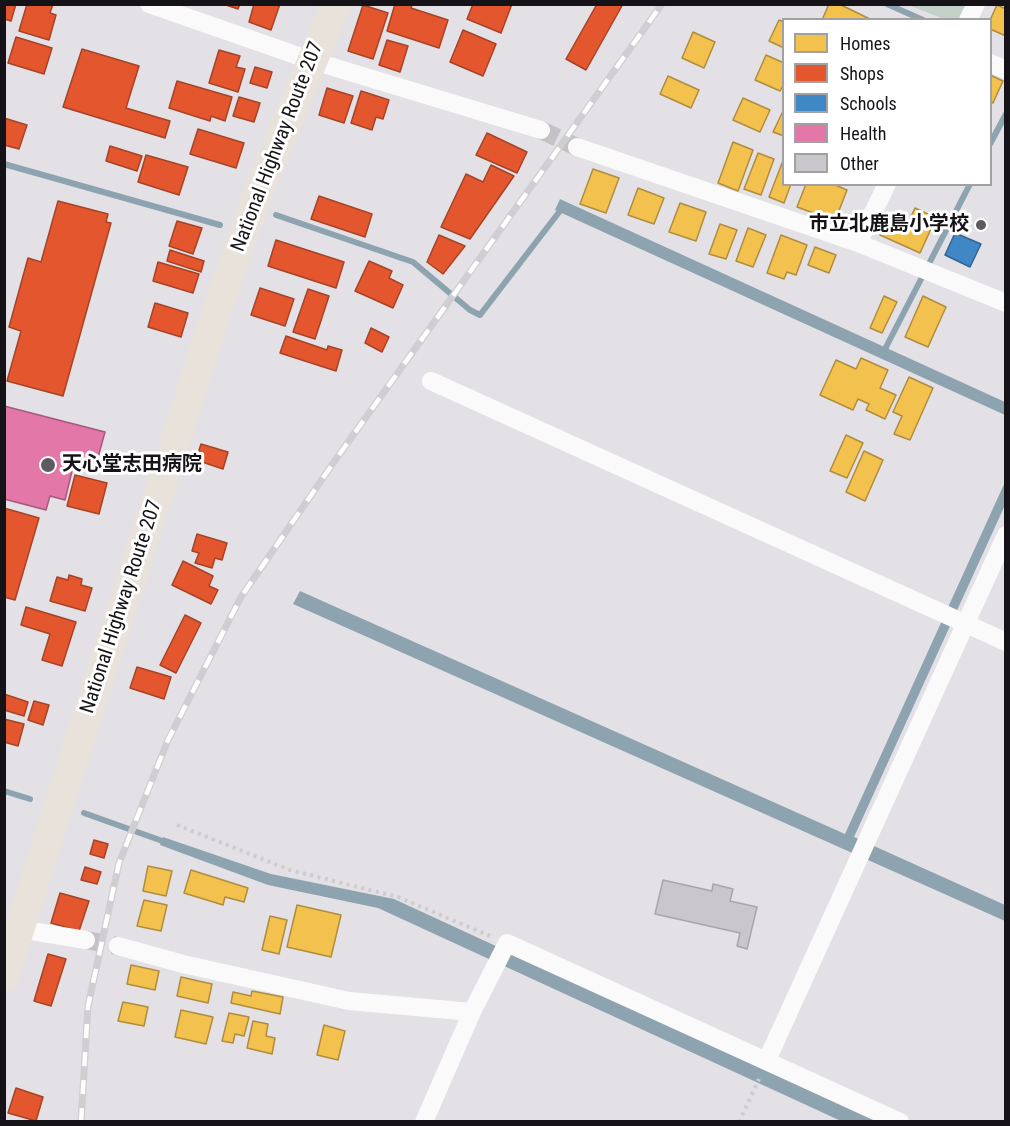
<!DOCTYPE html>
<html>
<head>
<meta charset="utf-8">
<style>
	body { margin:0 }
	#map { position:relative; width:1010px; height:1126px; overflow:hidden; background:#e3e0e6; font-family:"Roboto Condensed",sans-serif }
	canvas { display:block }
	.frame { position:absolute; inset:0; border:6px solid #151317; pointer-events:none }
	.legend { position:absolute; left:782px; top:18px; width:210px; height:168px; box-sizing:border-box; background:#fff; border:2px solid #a1a1a2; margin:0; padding:8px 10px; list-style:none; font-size:18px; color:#151317 }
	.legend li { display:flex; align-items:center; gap:12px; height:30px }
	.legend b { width:30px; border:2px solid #a1a1a2 }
</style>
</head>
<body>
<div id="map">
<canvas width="1010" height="1126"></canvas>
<div class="frame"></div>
<ul class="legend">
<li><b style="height:16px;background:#f2c14e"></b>Homes</li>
<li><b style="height:16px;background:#e4572e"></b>Shops</li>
<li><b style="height:16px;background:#3f88c5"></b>Schools</li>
<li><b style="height:16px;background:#e377a8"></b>Health</li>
<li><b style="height:16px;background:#c9c7cb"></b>Other</li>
</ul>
</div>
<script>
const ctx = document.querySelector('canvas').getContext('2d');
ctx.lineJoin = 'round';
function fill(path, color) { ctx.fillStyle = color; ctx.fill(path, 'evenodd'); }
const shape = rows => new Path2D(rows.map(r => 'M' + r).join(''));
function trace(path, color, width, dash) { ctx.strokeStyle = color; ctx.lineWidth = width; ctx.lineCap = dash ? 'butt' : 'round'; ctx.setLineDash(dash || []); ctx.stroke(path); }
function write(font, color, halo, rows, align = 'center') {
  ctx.font = font + ' "Roboto Condensed","Noto Sans JP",sans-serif'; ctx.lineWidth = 6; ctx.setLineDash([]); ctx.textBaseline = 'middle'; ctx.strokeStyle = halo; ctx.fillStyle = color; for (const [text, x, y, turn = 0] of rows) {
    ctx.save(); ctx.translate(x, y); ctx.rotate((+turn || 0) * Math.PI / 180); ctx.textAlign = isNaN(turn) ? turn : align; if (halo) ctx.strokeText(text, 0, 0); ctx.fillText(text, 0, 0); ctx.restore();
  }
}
fill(shape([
	[908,5,966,5,959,20,944,19]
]), '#c3d1c8');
fill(shape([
	[560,199,1005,402,1005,415,555,210],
	[1005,482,1005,505,854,837,1005,905,1005,921,293,604,300,591,845,834],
	[163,837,271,874,394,899,875,1121,841,1121,378,908,268,885,160,845]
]), '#8da4b0');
const homes = shape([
	[829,4,839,4,872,20,822,20,829,4],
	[997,5,1006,9,1006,36,990,29,990,20,997,5],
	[779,20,784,22,784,48,769,41,779,20],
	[693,32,715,42,704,68,682,58,693,32],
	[766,55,784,63,784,84,780,91,755,80,766,55],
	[990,75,1003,81,993,103,990,102,990,75],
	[668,76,699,90,691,108,660,94,668,76],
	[743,98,770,110,760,132,733,120,743,98],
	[784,109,784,136,773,132,784,109],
	[733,142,753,150,738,191,718,183,733,142],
	[758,153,774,159,761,195,744,189,758,153],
	[784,158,784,184,791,184,784,203,769,197,784,158],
	[593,169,619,178,606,213,580,204,593,169],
	[806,184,833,184,847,190,835,221,797,207,806,184],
	[638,188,664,198,654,224,628,215,638,188],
	[680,203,706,212,696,241,669,232,680,203],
	[915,208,936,218,920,253,880,235,885,224,904,232,915,208],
	[720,224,737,230,726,259,709,254,720,224],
	[748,228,766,235,753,267,736,261,748,228],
	[781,235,807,245,796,275,787,272,784,279,767,273,781,235],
	[815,247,836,255,829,273,808,265,815,247],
	[884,296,897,302,882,333,870,328,884,296],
	[923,296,946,307,928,347,905,337,923,296],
	[861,358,888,370,880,388,896,395,885,419,866,410,869,404,858,399,853,410,820,395,836,360,856,369,861,358],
	[909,377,933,388,910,440,894,434,902,416,893,412,909,377],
	[846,435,863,443,847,478,830,471,846,435],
	[864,451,883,460,865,501,846,492,864,451],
	[148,866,172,871,166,896,143,891,148,866],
	[191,870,248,888,244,902,225,897,223,905,184,893,191,870],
	[144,900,167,905,161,931,137,926,144,900],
	[297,905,341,915,331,957,287,947,297,905],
	[270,916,287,920,279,954,262,950,270,916],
	[131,965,159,971,155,990,127,984,131,965],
	[181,977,212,984,208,1003,177,996,181,977],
	[252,991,283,997,280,1014,231,1003,233,992,251,996,252,991],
	[123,1002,148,1007,144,1026,118,1021,123,1002],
	[181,1010,213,1017,206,1044,175,1037,181,1010],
	[229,1013,249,1017,244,1036,235,1034,233,1043,222,1041,229,1013],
	[253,1021,268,1024,266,1036,275,1038,272,1054,247,1048,253,1021],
	[324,1025,345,1031,338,1060,317,1055,324,1025]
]);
fill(homes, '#f2c14e');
trace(homes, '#b08d3e', 1.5);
const shops = shape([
	[4,4,16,4,11,21,4,19,4,4],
	[27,4,53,4,50,13,56,15,49,40,19,31,27,4],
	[223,4,240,4,238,9,223,4],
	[254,4,280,4,271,30,249,22,254,4],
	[395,4,412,4,411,8,448,20,439,48,387,31,395,4],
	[473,4,512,4,501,33,467,19,473,4],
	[597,4,623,4,586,70,566,59,597,4],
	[363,5,388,13,373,59,348,51,363,5],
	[463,30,496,44,483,76,450,62,463,30],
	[16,37,52,48,44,74,8,63,16,37],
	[387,40,408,46,400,72,379,65,387,40],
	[82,49,139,66,126,108,170,121,165,138,63,107,82,49],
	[219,50,240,56,236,67,245,69,238,92,209,83,219,50],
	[255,67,272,72,267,88,250,83,255,67],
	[177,81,232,97,225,121,211,116,210,121,169,108,177,81],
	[327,88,353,96,344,123,319,115,327,88],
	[361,91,389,100,383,119,376,117,372,130,351,123,361,91],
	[239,97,260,103,254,122,233,116,239,97],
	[4,118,27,125,19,149,4,145,4,118],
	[198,129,244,143,236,168,190,154,198,129],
	[487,133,527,152,517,173,476,155,487,133],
	[110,146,142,156,137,171,106,161,110,146],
	[146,155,188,167,179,195,138,182,146,155],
	[491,165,514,176,470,239,441,227,466,174,483,182,491,165],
	[319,196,372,214,365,237,311,219,319,196],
	[58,201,108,214,106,222,111,223,63,396,7,381,21,331,9,327,28,258,41,262,58,201],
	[177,221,202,228,193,254,169,246,177,221],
	[439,235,465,246,443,274,427,262,439,235],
	[276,240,344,262,336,288,268,266,276,240],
	[170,250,204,261,201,272,167,261,170,250],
	[369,261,392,271,389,278,403,285,393,308,355,291,369,261],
	[158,262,199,274,193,293,153,281,158,262],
	[260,288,294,299,285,326,251,315,260,288],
	[308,289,329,296,315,339,293,332,308,289],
	[155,303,188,313,181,337,148,327,155,303],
	[371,328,389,337,382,352,365,343,371,328],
	[286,336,327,350,328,346,342,350,336,371,280,353,286,336],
	[201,444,228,452,223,469,196,460,201,444],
	[75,475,107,483,99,514,67,506,75,475],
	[4,508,39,518,15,600,4,597,4,508],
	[197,534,227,543,222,560,215,558,212,568,195,563,199,553,192,551,197,534],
	[183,561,213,576,209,586,218,590,211,604,172,585,183,561],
	[69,575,82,579,81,585,92,588,85,611,50,601,57,577,68,580,69,575],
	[26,607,76,622,62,666,42,660,50,634,21,625,26,607],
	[185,615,201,623,176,673,160,665,185,615],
	[137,667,171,677,164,699,130,688,137,667],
	[4,694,28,702,24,716,4,710,4,694],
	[34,701,49,705,43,725,28,720,34,701],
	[4,719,24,724,18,746,4,742,4,719],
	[94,840,108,844,104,858,90,854,94,840],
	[85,867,101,872,97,884,81,880,85,867],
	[60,893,89,901,79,931,51,923,60,893],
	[48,954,66,959,51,1006,34,1001,48,954],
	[16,1088,43,1097,36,1121,8,1113,16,1088]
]);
fill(shops, '#e4572e');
trace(shops, '#a64327', 1.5);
const schools = shape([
	[955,233,981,244,970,267,945,255,955,233]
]);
fill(schools, '#3f88c5');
trace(schools, '#326591', 1.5);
const health = shape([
	[4,406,105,432,94,472,73,467,65,500,50,496,46,510,4,499,4,406]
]);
fill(health, '#e377a8');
trace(health, '#a5597c', 1.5);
trace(shape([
	[887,4,923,20],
	[990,144,1006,114],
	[4,164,220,225],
	[276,215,413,262,470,310,480,315,563,207],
	[883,353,970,184],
	[4,791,30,799],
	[84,813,168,843]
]), '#8da4b0', 6);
const building = shape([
	[663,880,712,891,713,884,733,889,730,901,757,907,747,949,737,946,740,933,655,914,663,880]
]);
fill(building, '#c9c7cb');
trace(building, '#a8a6aa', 1.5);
trace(shape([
	[541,130,577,147],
	[86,940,118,946]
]), '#c4c1c7', 18, [18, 9]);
trace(shape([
	[177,825,290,870,398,897,490,936],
	[739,1122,759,1079]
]), '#cdccce', 4, [3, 4.5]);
trace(shape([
	[149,4,310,60,541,130],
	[968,20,976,4],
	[990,63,1006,70],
	[577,147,858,243,1006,303],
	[858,243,887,184],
	[431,381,1006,642],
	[19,929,86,940],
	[118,946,183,964,349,1001,472,1012],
	[767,1060,1006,535],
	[424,1122,472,1012,507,943,900,1122]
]), '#fbfafb', 18);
trace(shape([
	[4,977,218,307,261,185,336,4]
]), '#e8e2da', 30);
const rail = shape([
	[81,1122,88,1006,119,863,168,740,241,597,336,459,662,4]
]);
trace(rail, '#cfced0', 7);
trace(rail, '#fff', 4.5, [14]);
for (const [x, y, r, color] of [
	[981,225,6,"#5d5b5f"],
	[48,465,8,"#5d5b5f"]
]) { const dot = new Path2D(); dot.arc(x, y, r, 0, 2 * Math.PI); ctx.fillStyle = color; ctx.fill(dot); trace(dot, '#fff', 2); }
write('20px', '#151317', '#fff', [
	["National Highway Route 207",278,147,-69],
	["National Highway Route 207",122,607,-72]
]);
write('bold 20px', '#151317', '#fff', [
	["市立北鹿島小学校",969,225],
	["天心堂志田病院",62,465,"left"]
], 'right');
</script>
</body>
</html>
